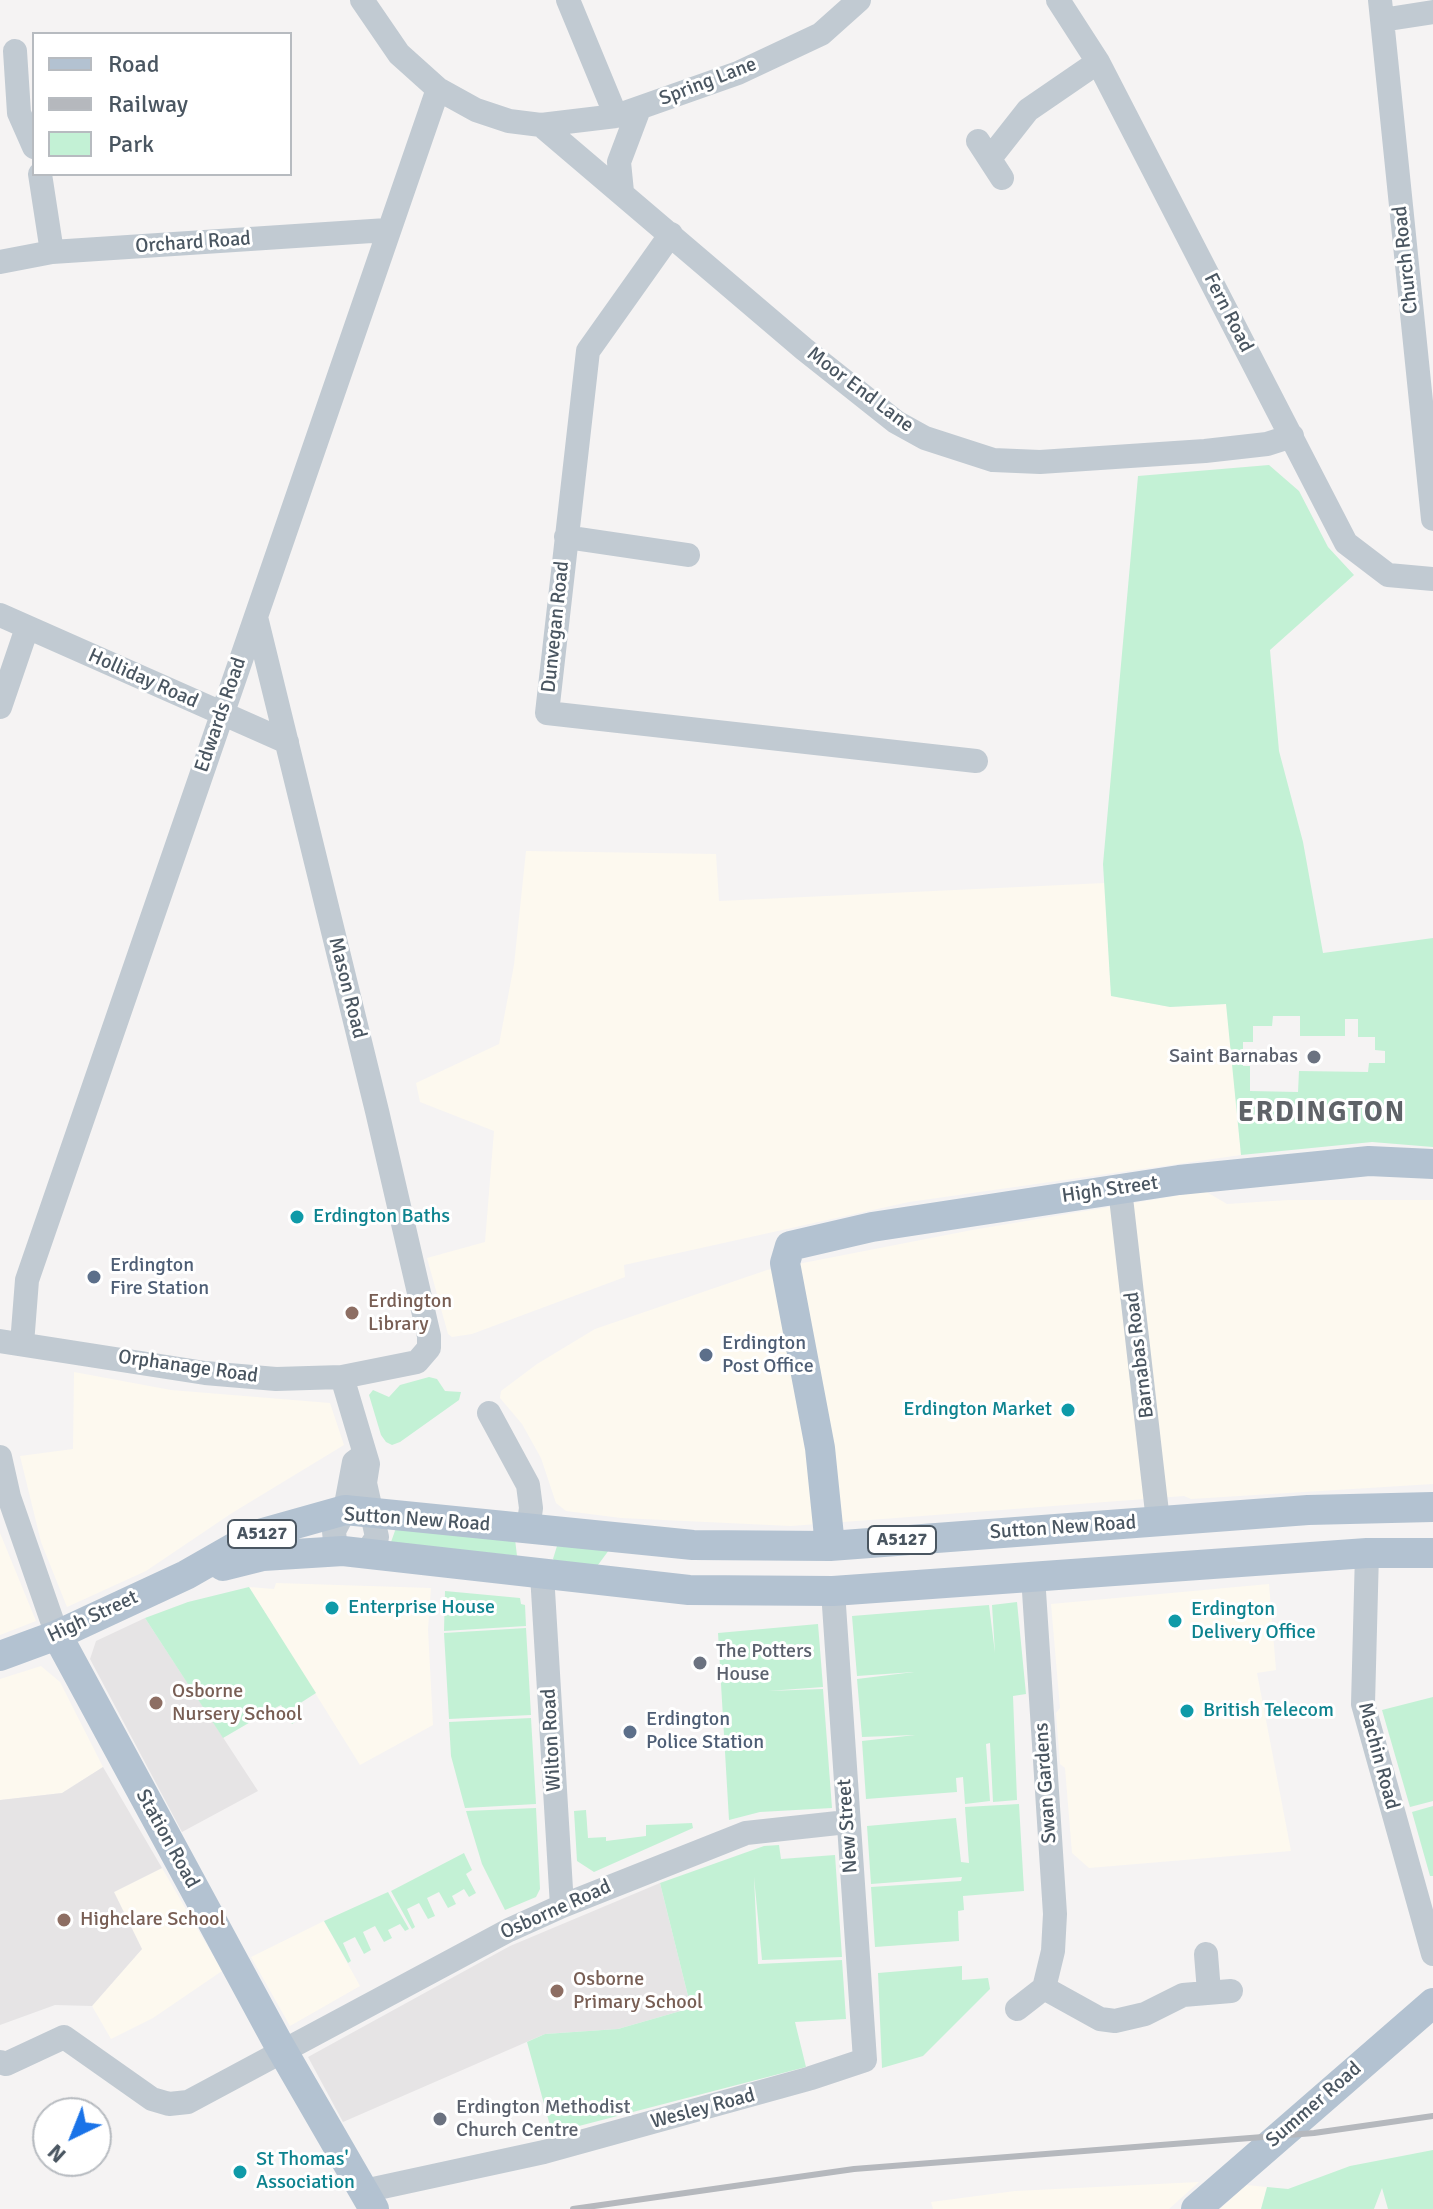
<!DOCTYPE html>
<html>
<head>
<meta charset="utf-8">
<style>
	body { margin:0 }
	#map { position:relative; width:1433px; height:2209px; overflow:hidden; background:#f5f3f3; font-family:Signika,sans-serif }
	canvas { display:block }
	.legend { position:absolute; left:32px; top:32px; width:260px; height:144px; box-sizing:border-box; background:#fff; border:2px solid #b7bbc0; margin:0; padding:10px 14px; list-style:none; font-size:24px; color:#4a5661 }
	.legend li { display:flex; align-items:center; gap:16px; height:40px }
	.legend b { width:40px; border:2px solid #b7bbc0 }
	.north { position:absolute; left:32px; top:2097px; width:80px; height:80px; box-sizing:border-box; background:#fff; border:2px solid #b7bbc0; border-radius:50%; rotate:223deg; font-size:22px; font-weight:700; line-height:32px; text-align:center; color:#4a5661 }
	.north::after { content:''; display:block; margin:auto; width:28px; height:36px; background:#1a73e8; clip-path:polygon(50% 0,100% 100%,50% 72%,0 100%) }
</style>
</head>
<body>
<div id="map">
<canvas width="1433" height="2209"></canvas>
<ul class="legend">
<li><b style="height:10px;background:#b3c2d1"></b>Road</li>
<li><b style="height:10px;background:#b5b8bd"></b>Railway</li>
<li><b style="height:22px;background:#c3f1d5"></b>Park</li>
</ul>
<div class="north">N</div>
</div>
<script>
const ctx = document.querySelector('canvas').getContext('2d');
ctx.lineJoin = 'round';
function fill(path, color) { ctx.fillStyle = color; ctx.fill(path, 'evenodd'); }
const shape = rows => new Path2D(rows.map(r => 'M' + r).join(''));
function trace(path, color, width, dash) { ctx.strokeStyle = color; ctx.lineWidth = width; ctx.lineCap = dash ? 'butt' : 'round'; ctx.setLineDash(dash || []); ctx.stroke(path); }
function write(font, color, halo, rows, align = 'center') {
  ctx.font = font + ' Signika,sans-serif'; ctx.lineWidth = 6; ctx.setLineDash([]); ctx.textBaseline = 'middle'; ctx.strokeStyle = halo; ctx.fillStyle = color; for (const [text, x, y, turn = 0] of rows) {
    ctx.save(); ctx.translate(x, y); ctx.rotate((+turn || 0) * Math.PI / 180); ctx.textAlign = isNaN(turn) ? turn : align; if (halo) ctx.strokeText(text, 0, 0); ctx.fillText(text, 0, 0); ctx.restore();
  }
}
fill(shape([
	[526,851,716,854,719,901,1105,883,1111,996,1170,1007,1227,1004,1241,1155,909,1202,624,1265,625,1277,472,1334,452,1337,448,1334,427,1258,485,1242,494,1131,420,1102,416,1083,499,1044,514,965],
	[1205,1191,1227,1204,1288,1200,1433,1200,1433,1484,1191,1499,1184,1496,791,1526,621,1518,566,1511,556,1503,541,1458,522,1424,500,1398,501,1391,537,1364,595,1329,767,1270,972,1230],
	[74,1372,171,1390,330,1403,344,1445,232,1513,146,1571,67,1607,41,1542,20,1456,73,1449],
	[0,1533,36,1621,0,1635],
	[276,1583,431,1588,428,1629,433,1725,360,1765,249,1587,274,1589],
	[1269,1584,1276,1670,1257,1673,1291,1851,1089,1868,1072,1853,1065,1768,1060,1764,1056,1713,1060,1708,1051,1604],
	[41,1666,60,1682,103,1767,62,1793,0,1800,0,1679],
	[162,1868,222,1971,153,2018,111,2039,92,2006,142,1949,114,1892],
	[324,1921,360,1986,290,2026,251,1957],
	[1199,2182,1169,2209,933,2209,931,2202,1015,2191],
	[1246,2185,1267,2187,1261,2209,1220,2209]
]), '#fdf9ef');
fill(shape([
	[145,1618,258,1791,182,1832,90,1659,96,1641],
	[103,1767,162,1868,114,1892,142,1949,92,2006,55,2005,0,2025,0,1800,62,1793],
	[660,1883,691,2008,618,2029,545,2034,343,2122,308,2057,510,1946]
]), '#e6e4e5');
fill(shape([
	[1269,465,1299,491,1328,547,1354,575,1270,650,1279,751,1303,842,1323,953,1433,938,1433,1147,1372,1142,1241,1155,1226,1004,1170,1007,1111,996,1103,864,1138,476],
	[1273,1016,1300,1016,1300,1036,1345,1036,1345,1019,1358,1019,1358,1037,1375,1037,1375,1050,1385,1051,1385,1063,1369,1063,1368,1072,1299,1071,1298,1092,1250,1091,1250,1066,1243,1066,1243,1042,1253,1042,1253,1026,1272,1026],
	[429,1377,437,1379,445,1391,461,1392,459,1400,400,1442,392,1445,386,1442,381,1435,369,1395,373,1390,389,1397,400,1385],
	[396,1528,515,1539,517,1556,391,1542],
	[557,1546,609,1550,595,1569,557,1564,553,1559],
	[249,1587,316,1693,291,1709,298,1720,292,1724,281,1705,273,1709,269,1704,256,1711,259,1717,223,1738,145,1618,188,1602],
	[445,1591,520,1598,521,1604,525,1605,526,1626,444,1631],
	[1017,1602,1026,1694,1013,1696,1017,1800,993,1802,990,1743,986,1744,990,1801,965,1804,963,1777,956,1778,957,1792,866,1799,862,1741,915,1735,862,1737,857,1679,914,1672,857,1676,852,1616,989,1605,995,1653,992,1605],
	[818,1624,823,1687,768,1691,823,1689,832,1808,760,1812,729,1820,718,1633],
	[526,1628,531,1715,449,1719,444,1633],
	[1433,1697,1433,1801,1410,1807,1382,1710],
	[531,1718,536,1804,465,1808,451,1756,449,1722],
	[1019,1804,1024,1891,963,1896,964,1910,958,1911,959,1941,875,1947,871,1887,961,1881,962,1877,871,1884,867,1826,956,1818,961,1862,969,1863,965,1807],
	[1433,1806,1433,1876,1430,1876,1412,1812],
	[536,1808,540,1889,536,1897,505,1910,482,1864,466,1811],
	[586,1810,588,1838,606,1837,606,1841,646,1836,646,1825,692,1823,693,1828,594,1872,577,1861,574,1811],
	[779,1845,781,1859,835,1855,842,1957,762,1960,754,1877,758,1964,842,1960,846,2019,795,2022,806,2067,552,2133,527,2042,545,2034,618,2029,691,2008,660,1883,764,1846],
	[464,1853,472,1870,466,1874,476,1893,469,1897,464,1889,459,1892,452,1896,456,1904,448,1908,439,1892,427,1898,435,1916,428,1919,419,1903,407,1909,415,1927,412,1929,391,1891],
	[388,1892,409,1929,405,1931,400,1924,388,1930,392,1938,384,1942,375,1926,363,1932,371,1950,364,1954,355,1937,343,1943,351,1961,348,1963,324,1921],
	[962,1966,962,1980,988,1978,990,1989,923,2056,882,2068,878,1973],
	[1433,2150,1433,2209,1388,2209,1382,2188,1374,2209,1261,2209,1267,2187,1288,2189,1350,2166]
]), '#c3f1d5');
trace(shape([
	[362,0,399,54,438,89,476,110,509,121,541,125,616,116,738,73,821,34,859,0],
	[568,0,616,116],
	[1058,0,1098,62,1346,543,1388,575,1433,579],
	[1380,0,1433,519],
	[1382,20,1433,12],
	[15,51,19,113,34,147],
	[541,125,804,349,896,422,925,438,993,460,1040,462,1205,451,1267,444,1292,436],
	[978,141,1002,178],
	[991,157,1028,110,1098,62],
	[40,174,52,252],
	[622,192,619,162,639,109],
	[671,234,588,351,547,713,976,761],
	[0,262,52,252,387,230],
	[566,537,688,555],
	[0,615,287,742],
	[0,707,27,628],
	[1120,1189,1158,1521],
	[0,1341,205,1373,276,1379,342,1377,417,1362,429,1348,429,1336,377,1111,256,617],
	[22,1344,27,1280,438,89],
	[342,1377,368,1464,365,1483,377,1537,367,1552],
	[489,1413,528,1485,531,1508,528,1529],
	[0,1457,9,1497,57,1635],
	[343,1551,335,1542,334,1531,345,1510,354,1462,358,1459],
	[1367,1553,1363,1704,1433,1954],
	[542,1574,562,1906],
	[1206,1954,1209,1992],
	[1044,1988,1100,2019,1115,2021,1145,2014,1183,1995,1231,1991],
	[1017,2009,1044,1988,1053,1951,1055,1914,1033,1576],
	[0,2062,6,2064,64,2037,152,2099,169,2104,188,2102,509,1930,562,1906,746,1833,847,1822],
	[811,2078,865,2060,833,1591],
	[364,2191,544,2152,808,2079]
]), '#c1cad2', 24);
trace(shape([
	[830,1546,820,1448,785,1263,790,1246,872,1227,1179,1180,1369,1161,1433,1164],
	[223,1566,263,1556,343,1551,689,1590,833,1591,1367,1553,1433,1553],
	[57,1635,278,2043,374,2209],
	[0,1656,57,1635,186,1575,256,1535,345,1510,693,1545,830,1546,1308,1510,1433,1507],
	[1196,2209,1433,2003]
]), '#b3c2d1', 30);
trace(shape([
	[573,2209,854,2169,1314,2133,1433,2116]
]), '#b5b8bd', 6);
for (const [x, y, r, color] of [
	[1314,1057,8,"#6b7280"],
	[297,1217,8,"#0f9aa8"],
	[94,1277,8,"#5c6f8a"],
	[352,1313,8,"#8d6e63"],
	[706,1355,8,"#5c6f8a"],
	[1068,1410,8,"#0f9aa8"],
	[332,1608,8,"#0f9aa8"],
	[1175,1621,8,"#0f9aa8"],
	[700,1663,8,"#6b7280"],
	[156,1703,8,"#8d6e63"],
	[1187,1711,8,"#0f9aa8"],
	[630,1732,8,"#5c6f8a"],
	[64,1920,8,"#8d6e63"],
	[557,1991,8,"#8d6e63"],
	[440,2119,8,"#6b7280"],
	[240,2172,8,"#0f9aa8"]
]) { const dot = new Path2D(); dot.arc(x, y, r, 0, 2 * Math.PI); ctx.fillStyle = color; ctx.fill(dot); trace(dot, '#fff', 3); }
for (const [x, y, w] of [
	[262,1534,68],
	[902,1540,68]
]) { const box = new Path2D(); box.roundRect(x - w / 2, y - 14, w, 28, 6); ctx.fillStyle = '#fff'; ctx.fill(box); trace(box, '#4a5661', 2); }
write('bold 18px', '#4a5661', null, [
	["A5127",262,1534],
	["A5127",902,1540]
]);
write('20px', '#4a5661', '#fff', [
	["Spring Lane",708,82,-21],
	["Orchard Road",193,243,-4],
	["Church Road",1406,260,-96],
	["Fern Road",1228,313,63],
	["Moor End Lane",860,390,37],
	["Dunvegan Road",556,627,-84],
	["Holliday Road",143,679,24],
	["Edwards Road",221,715,-71],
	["Mason Road",347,988,76],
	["High Street",1110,1190,-8],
	["Barnabas Road",1140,1355,-97],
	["Orphanage Road",188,1367,8],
	["Sutton New Road",417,1520,4],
	["Sutton New Road",1063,1528,-4],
	["High Street",93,1617,-25],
	["Wilton Road",552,1740,-93],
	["Machin Road",1378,1756,75],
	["Swan Gardens",1046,1783,-94],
	["New Street",848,1826,-94],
	["Station Road",167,1839,61],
	["Osborne Road",556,1910,-24],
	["Summer Road",1314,2105,-41],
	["Wesley Road",703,2109,-15]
]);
write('20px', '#5b616d', '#fff', [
	["Saint Barnabas",1298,1057,"right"],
	["The Potters",716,1652],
	["House",716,1675],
	["Erdington Methodist",456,2108],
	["Church Centre",456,2131]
], 'left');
write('20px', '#0d838f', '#fff', [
	["Erdington Baths",313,1217],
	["Erdington Market",1052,1410,"right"],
	["Enterprise House",348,1608],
	["Erdington",1191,1610],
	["Delivery Office",1191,1633],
	["British Telecom",1203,1711],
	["St Thomas'",256,2160],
	["Association",256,2183]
], 'left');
write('20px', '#4e5e75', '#fff', [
	["Erdington",110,1266],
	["Fire Station",110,1289],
	["Erdington",722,1344],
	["Post Office",722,1367],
	["Erdington",646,1720],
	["Police Station",646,1743]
], 'left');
write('20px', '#785e54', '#fff', [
	["Erdington",368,1302],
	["Library",368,1325],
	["Osborne",172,1692],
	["Nursery School",172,1715],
	["Highclare School",80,1920],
	["Osborne",573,1980],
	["Primary School",573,2003]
], 'left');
ctx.letterSpacing = '2px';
write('bold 28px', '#5f6368', '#fff', [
	["ERDINGTON",1322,1114]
]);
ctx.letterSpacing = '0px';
</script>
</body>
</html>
